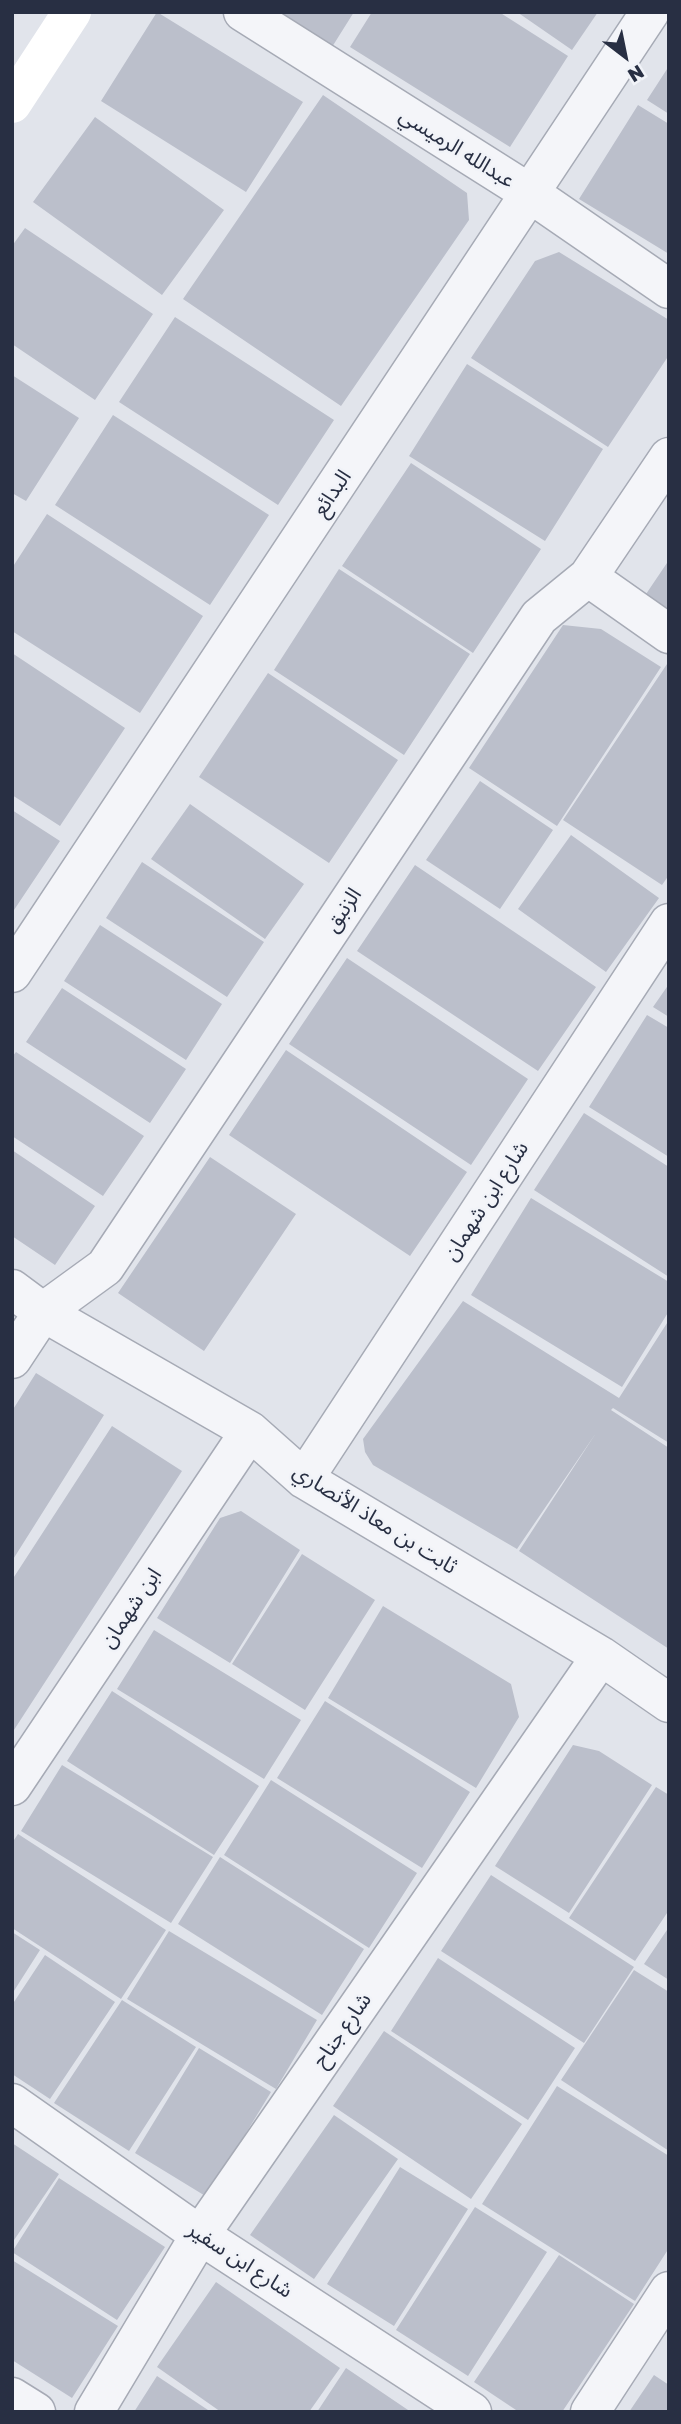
<!DOCTYPE html>
<html>
<head>
<meta charset="utf-8">
<style>
	body { margin:0 }
	#map { position:relative; width:681px; height:2424px; overflow:hidden; background:#e1e4eb; font-family:"Golos Text",sans-serif }
	canvas { display:block }
	.frame { position:absolute; inset:0; border:14px solid #282f43; pointer-events:none }
	.north { position:absolute; left:590px; top:21px; width:70px; height:70px; -webkit-text-stroke:5px #f1f3f8; paint-order:stroke; rotate:148deg; font-size:19px; font-weight:700; line-height:28px; text-align:center; color:#282f43 }
	.north::after { content:''; display:block; margin:auto; width:24px; height:32px; background:#282f43; clip-path:polygon(50% 0,100% 100%,50% 72%,0 100%) }
</style>
</head>
<body>
<div id="map">
<canvas width="681" height="2424"></canvas>
<div class="frame"></div>
<div class="north">N</div>
</div>
<script>
const ctx = document.querySelector('canvas').getContext('2d');
ctx.lineJoin = 'round';
function fill(path, color) { ctx.fillStyle = color; ctx.fill(path, 'evenodd'); }
const shape = rows => new Path2D(rows.map(r => 'M' + r).join(''));
function trace(path, color, width, dash) { ctx.strokeStyle = color; ctx.lineWidth = width; ctx.lineCap = dash ? 'butt' : 'round'; ctx.setLineDash(dash || []); ctx.stroke(path); }
function write(font, color, halo, rows, align = 'center') {
  ctx.font = font + ' "Golos Text","Noto Sans Arabic",sans-serif'; ctx.lineWidth = 5; ctx.setLineDash([]); ctx.textBaseline = 'middle'; ctx.strokeStyle = halo; ctx.fillStyle = color; for (const [text, x, y, turn = 0] of rows) {
    ctx.save(); ctx.translate(x, y); ctx.rotate((+turn || 0) * Math.PI / 180); ctx.textAlign = isNaN(turn) ? turn : align; if (halo) ctx.strokeText(text, 0, 0); ctx.fillText(text, 0, 0); ctx.restore();
  }
}
fill(shape([
	[157,12,303,102,246,192,101,101],
	[264,12,354,12,327,55],
	[372,12,499,12,568,56,510,147,350,47],
	[517,12,598,12,572,50],
	[669,66,669,114,647,100],
	[323,95,467,193,469,220,341,406,183,299],
	[638,105,669,124,669,254,579,199],
	[95,117,224,210,162,295,33,202],
	[25,228,153,314,95,400,12,344,12,246],
	[559,252,669,320,669,355,608,447,471,358,535,261],
	[175,317,334,420,278,505,119,402],
	[467,364,603,449,545,541,409,456],
	[12,375,79,418,26,501,12,493],
	[113,415,269,515,210,605,55,505],
	[411,463,541,549,473,653,342,566],
	[47,514,203,616,140,713,12,631,12,568],
	[669,560,669,613,644,597],
	[339,569,470,654,404,755,274,670],
	[563,625,601,629,661,667,557,826,469,768],
	[12,653,125,728,60,826,12,795],
	[669,661,669,875,662,885,563,820],
	[268,673,398,760,329,863,199,777],
	[480,781,553,830,500,909,426,860],
	[190,804,304,884,265,939,151,859],
	[12,810,60,841,12,913],
	[571,835,659,898,606,972,518,909],
	[142,862,264,942,227,997,106,918],
	[415,865,596,987,538,1071,357,951],
	[100,925,222,1004,186,1060,64,981],
	[347,958,528,1079,471,1165,289,1044],
	[669,984,669,1017,653,1007],
	[62,988,186,1069,150,1123,26,1042],
	[647,1015,669,1028,669,1157,589,1107],
	[286,1050,467,1172,410,1256,229,1135],
	[16,1052,144,1136,103,1196,12,1136,12,1057],
	[584,1113,669,1167,669,1277,534,1190],
	[12,1150,95,1206,55,1265,12,1236],
	[210,1157,296,1214,204,1351,118,1293],
	[531,1198,669,1282,669,1311,622,1387,471,1295],
	[463,1301,619,1398,669,1320,669,1443,613,1408,611,1410,669,1448,669,1649,519,1551,596,1433,517,1549,373,1465,365,1452,363,1439],
	[36,1373,104,1415,12,1561,12,1411],
	[112,1426,182,1471,12,1733,12,1580],
	[241,1511,300,1550,230,1663,157,1618,220,1518],
	[302,1554,375,1600,305,1710,232,1664],
	[383,1606,511,1684,519,1717,476,1788,328,1698],
	[154,1630,301,1720,264,1779,117,1689],
	[112,1691,259,1786,214,1855,67,1761],
	[325,1701,470,1792,422,1868,277,1778],
	[573,1745,599,1751,652,1785,569,1913,495,1866],
	[62,1765,213,1857,171,1923,21,1831],
	[271,1780,417,1873,369,1948,224,1855],
	[656,1787,669,1795,669,1910,635,1961,569,1918],
	[18,1834,166,1930,121,1999,12,1928,12,1843],
	[220,1857,364,1949,322,2015,178,1924],
	[491,1875,634,1967,584,2043,441,1951],
	[669,1927,669,1980,644,1964],
	[169,1931,317,2020,276,2089,127,1999],
	[12,1932,40,1950,12,1994],
	[45,1955,115,2002,50,2099,12,2074,12,2005],
	[438,1958,575,2048,528,2120,391,2031],
	[634,1970,669,1992,669,2151,561,2080],
	[122,2000,196,2047,129,2151,54,2103],
	[384,2031,522,2124,471,2199,333,2106],
	[199,2048,271,2092,207,2197,135,2153],
	[557,2086,669,2156,669,2248,635,2301,482,2204],
	[334,2115,398,2159,314,2279,250,2235],
	[12,2143,59,2174,12,2243],
	[400,2167,468,2209,394,2326,327,2284],
	[59,2178,165,2247,117,2320,12,2252],
	[475,2207,547,2252,468,2376,396,2330],
	[559,2255,634,2304,562,2412,519,2412,474,2382],
	[12,2260,118,2326,72,2398,12,2360],
	[216,2282,340,2368,309,2412,221,2412,157,2367],
	[346,2368,411,2412,317,2412],
	[654,2375,669,2385,669,2412,629,2412],
	[157,2376,211,2412,134,2412]
]), '#bbbfcb');
const street = shape([
	[243,12,531,194,669,289],
	[588,577,669,634],
	[12,973,650,12],
	[12,1289,43,1312,250,1431,304,1479,601,1656,669,1703],
	[12,1359,43,1312,105,1267,539,617,588,577,669,457],
	[304,1479,669,923],
	[12,1786,250,1431],
	[12,2103,200,2235,472,2412],
	[12,2397,36,2412],
	[94,2412,200,2235,601,1656],
	[590,2412,669,2291]
]);
trace(street, '#a6aab5', 41);
trace(street, '#f4f5f9', 38);
trace(shape([
	[12,104,72,12]
]), '#fff', 38);
write('21px', '#282f43', '#f1f3f8', [
	["عبدالله الرميسي",457,148,32],
	["البدائع",332,493,-56],
	["الزنبق",343,910,-56],
	["شارع ابن شهمان",486,1201,-57],
	["ثابت بن معاذ الأنصاري",375,1519,32],
	["ابن شهمان",131,1608,-56],
	["شارع جناح",342,2030,-55],
	["شارع ابن سفير",240,2260,33]
]);
</script>
</body>
</html>
